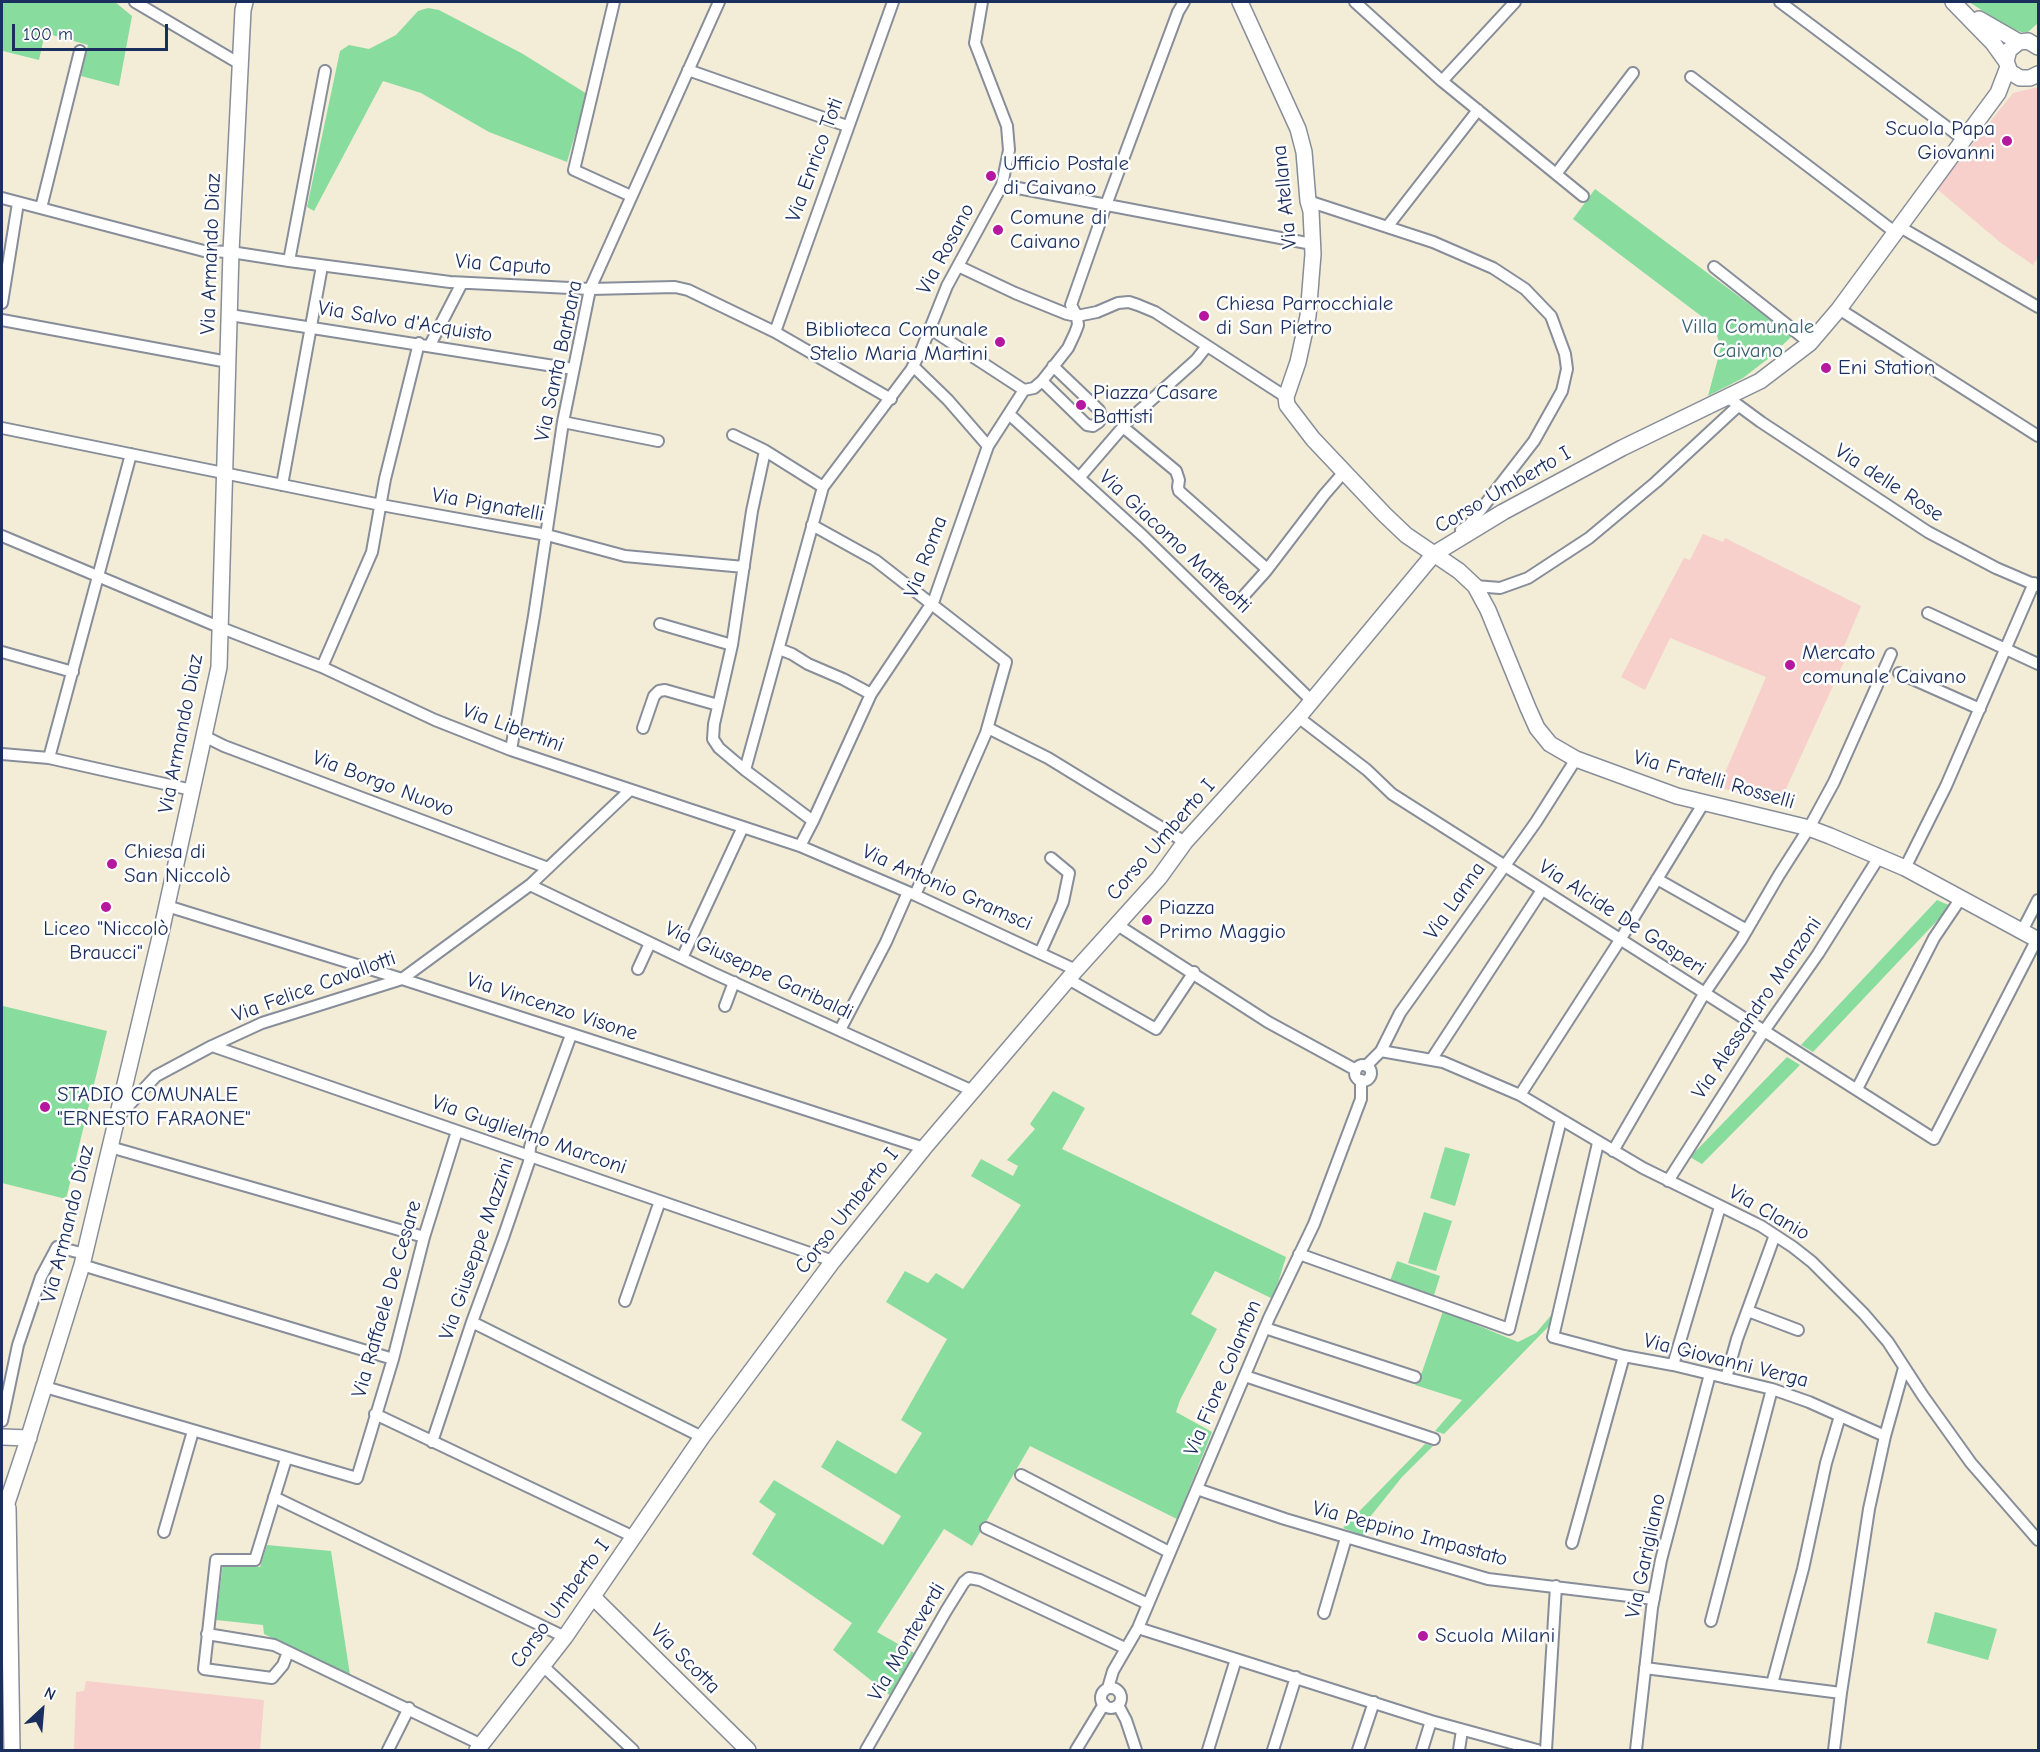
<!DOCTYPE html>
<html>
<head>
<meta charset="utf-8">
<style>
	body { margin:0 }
	#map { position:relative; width:2040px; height:1752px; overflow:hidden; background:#f3ecd6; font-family:"Comic Neue",sans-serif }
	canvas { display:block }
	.frame { position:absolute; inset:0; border:3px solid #1b2f5e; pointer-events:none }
	.north { position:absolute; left:12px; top:1680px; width:60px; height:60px; -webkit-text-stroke:4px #fff; paint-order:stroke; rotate:26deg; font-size:16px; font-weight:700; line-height:24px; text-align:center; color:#1b2f5e }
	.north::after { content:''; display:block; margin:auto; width:21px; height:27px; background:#1b2f5e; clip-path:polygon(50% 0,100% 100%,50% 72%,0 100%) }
	.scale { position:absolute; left:12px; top:24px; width:156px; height:27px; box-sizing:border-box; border:3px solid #1b2f5e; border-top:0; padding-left:8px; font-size:18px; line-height:21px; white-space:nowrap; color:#1b2f5e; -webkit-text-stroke:4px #fff; paint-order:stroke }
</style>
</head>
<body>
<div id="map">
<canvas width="2040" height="1752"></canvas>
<div class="frame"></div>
<div class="north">N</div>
<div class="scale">100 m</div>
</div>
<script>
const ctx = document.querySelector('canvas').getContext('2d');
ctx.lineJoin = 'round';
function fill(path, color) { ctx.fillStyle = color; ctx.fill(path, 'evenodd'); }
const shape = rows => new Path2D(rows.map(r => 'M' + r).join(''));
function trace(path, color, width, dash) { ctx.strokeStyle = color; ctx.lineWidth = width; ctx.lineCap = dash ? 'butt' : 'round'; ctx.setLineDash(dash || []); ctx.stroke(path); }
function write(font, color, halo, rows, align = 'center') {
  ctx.font = font + ' "Comic Neue",sans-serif'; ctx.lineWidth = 5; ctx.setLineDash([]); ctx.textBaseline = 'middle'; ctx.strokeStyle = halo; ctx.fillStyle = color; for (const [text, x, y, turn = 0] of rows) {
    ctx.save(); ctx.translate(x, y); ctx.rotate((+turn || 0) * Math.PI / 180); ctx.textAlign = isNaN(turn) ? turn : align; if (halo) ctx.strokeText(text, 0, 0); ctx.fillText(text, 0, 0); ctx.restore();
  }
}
fill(shape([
	[2038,87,2038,257,2033,265,2001,243,1937,189,2013,93],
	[1703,534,1723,542,1725,538,1861,606,1843,649,1848,653,1780,802,1759,795,1756,799,1719,787,1766,677,1670,638,1645,690,1621,677,1684,558,1690,560],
	[86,1681,264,1700,260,1750,74,1750,76,1692,84,1691]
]), '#f7d0cb');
fill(shape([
	[2,2,115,2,132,16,119,86,81,76,88,45,45,33,39,60,3,51,2,57],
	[1969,2,2038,2,2038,23,2028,32,2021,32,2008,27],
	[428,8,439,10,523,54,587,94,567,162,489,132,421,93,383,81,314,211,307,207,340,51,349,45,369,49,396,35,418,11],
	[1595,189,1792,336,1769,358,1743,378,1708,396,1721,347,1713,325,1573,219],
	[1937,900,1951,906,1813,1052,1801,1045],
	[3,1006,107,1031,66,1199,2,1183,2,1013],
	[1787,1057,1800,1065,1702,1164,1690,1157],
	[1053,1091,1085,1108,1062,1149,1286,1257,1273,1299,1215,1271,1191,1314,1217,1329,1180,1400,1176,1412,1212,1432,1177,1519,1030,1446,972,1546,944,1529,877,1632,914,1653,892,1697,833,1650,852,1623,752,1554,776,1514,759,1502,774,1480,883,1545,901,1516,821,1467,837,1440,896,1474,922,1433,901,1420,947,1339,886,1302,905,1271,928,1283,936,1273,963,1289,1021,1205,971,1176,981,1159,1013,1176,1018,1166,1007,1160,1035,1129,1030,1124],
	[1445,1147,1470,1154,1455,1206,1430,1198],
	[1424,1212,1452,1221,1436,1271,1408,1263],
	[1397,1261,1440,1276,1434,1295,1390,1281],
	[1443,1311,1518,1342,1536,1333,1553,1313,1549,1326,1444,1434,1435,1431,1462,1400,1415,1385,1422,1372],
	[1425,1444,1433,1446,1402,1477,1370,1517,1364,1536,1343,1528],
	[267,1545,331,1551,350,1675,264,1634,263,1625,216,1620,223,1564,260,1567],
	[1935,1612,1997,1629,1988,1660,1927,1643]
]), '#88dc9e');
const street = shape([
	[135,2,240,64],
	[614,2,574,170,631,196],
	[1355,2,1442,81,1583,196],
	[1780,2,1963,139],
	[688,70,847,126],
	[1691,77,1896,233],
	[1442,81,1515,2],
	[1556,174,1633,73],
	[1002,185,1312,244],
	[2,198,204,251,231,252,289,261,450,282,590,289,675,287,688,290,775,332,891,399],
	[1308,201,1433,242,1493,268,1525,289,1551,316,1565,354,1567,369,1562,391,1534,441,1469,525,1461,530],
	[41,208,80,51],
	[1387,227,1478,110],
	[1900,227,2038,307],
	[289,261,325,71],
	[958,266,1015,293,1067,314,1077,316,1097,312,1118,303,1129,302,1138,305,1155,312,1286,397],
	[1714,267,1810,343],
	[2,303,18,203],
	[1839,309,2038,436],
	[230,315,573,369],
	[2,320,228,362],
	[929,328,1024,390],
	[775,332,893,2],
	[430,345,462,283],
	[913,366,948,400,988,446],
	[1042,381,1087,425,1093,426,1099,422,1101,417,1099,410,1053,366],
	[1727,397,1761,422,1928,532,1996,568,2038,586],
	[1009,414,1143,536,1312,701],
	[563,422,658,441],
	[1123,427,1176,471,1179,480,1178,487,1179,491,1267,569],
	[2,428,381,505,547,535,625,556,744,567],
	[733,435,764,450,823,487],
	[765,451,752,511,732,645,714,724,713,739,719,748,745,770,813,821,800,846],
	[1079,478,1129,420,1196,360,1207,346],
	[282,485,322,266],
	[812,525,875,560,1006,662,986,733,915,895],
	[2,536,219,627,322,667,435,720,511,750,800,846,915,895,1076,970],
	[1475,586,1500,588,1528,578,1589,538,1656,482,1738,406],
	[1240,600,1266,571,1324,495,1344,472],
	[1928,613,2038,664],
	[660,624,732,645],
	[779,649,792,654,808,664,843,679,871,694],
	[2,652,73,672],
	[322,667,372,552,385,479,419,343],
	[1899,673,1980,709],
	[1298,717,1367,770,1392,794,1934,1139,2037,939],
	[643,728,654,696,659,691,665,690,718,705],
	[988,728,1048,758,1185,842],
	[204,736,224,746,548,868],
	[511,750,534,616,563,422,590,289,719,2],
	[2,754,49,758,192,790],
	[49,758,131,454],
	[745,770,823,487,911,370,921,351,947,286,1002,185,1009,150,1007,126,975,43,982,2],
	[813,821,871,694,934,600,988,446,1024,390,1034,388,1042,381,1068,348,1075,333,1078,325,1077,316,1071,305,1106,205,1178,12,1184,2],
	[1905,868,1946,786,2034,583],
	[1657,879,1747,930],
	[530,885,713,973,973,1091],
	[167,906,402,979,924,1148],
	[1116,924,1268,1022,1356,1070],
	[2022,931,2038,900],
	[1040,953,1063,902,1069,873,1051,858],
	[682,958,743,827],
	[638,969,650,943],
	[1068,979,1156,1029,1194,972],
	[725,1006,734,982],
	[840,1030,886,942,908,892],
	[212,1046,833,1261],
	[1381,1051,1443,1062,1520,1095,1643,1168,1761,1226,1793,1247,1812,1262,1864,1314,1888,1342,1923,1396,1971,1463,2038,1540],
	[1431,1060,1542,890],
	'1355 1073a8 8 0 1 1 16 0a8 8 0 1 1-16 0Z',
	[1366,1066,1381,1051,1400,1013,1536,822,1576,759],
	[1857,1089,1934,938,1961,898],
	[1520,1095,1620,940,1703,804],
	[118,1117,156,1076,212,1046,262,1023,402,979,530,885,630,790],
	[1598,1143,1553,1337,1624,1356,1673,1365,1772,1389,1809,1402,1885,1436],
	[110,1147,424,1237],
	[1613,1151,1704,994,1741,940,1779,875,1809,828,1834,782,1891,654],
	[1668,1181,1764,1031,1818,954,1879,857],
	[1299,1254,1509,1329,1561,1120],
	[82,1265,393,1359],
	[625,1301,660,1201],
	[1748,1311,1798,1330],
	[472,1322,702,1437],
	[1265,1328,1415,1377],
	[1673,1365,1720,1207],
	[1245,1376,1434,1439],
	[1726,1378,1737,1339,1775,1235],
	[45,1387,357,1478,393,1359,424,1237,457,1131],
	[375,1414,634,1537],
	[2,1421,18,1345,41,1277,57,1247,85,1254],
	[432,1442,472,1322,504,1235,529,1162,530,1147,536,1130,571,1035],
	[286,1459,255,1560,216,1560,204,1669,272,1678,283,1665,288,1652],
	[1021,1475,1169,1552],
	[1197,1489,1285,1519,1488,1579,1654,1599],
	[274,1497,565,1637],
	[986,1528,1148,1604],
	[164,1532,193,1431],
	[1572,1543,1624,1356],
	[1324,1613,1346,1538],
	[1711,1621,1772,1389],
	[1138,1628,1431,1721,1537,1750],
	[207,1634,274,1645,482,1745],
	[543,1666,633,1750],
	[1645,1668,1841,1693,1834,1750],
	[1772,1684,1803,1569,1826,1463,1840,1416],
	[1108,1688,1113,1671,1138,1628,1269,1318,1314,1224,1361,1099,1361,1080],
	'1101 1698a10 10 0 1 1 20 0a10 10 0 1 1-20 0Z',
	[1841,1693,1869,1509,1885,1436,1904,1368],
	[1118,1705,1126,1720,1136,1750],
	[388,1750,409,1708],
	[866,1750,946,1611,964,1582,969,1578,980,1580,1125,1648],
	[1076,1750,1104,1704],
	[1208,1750,1236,1659],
	[1273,1750,1296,1677],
	[1358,1750,1374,1702],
	[1422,1750,1431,1721],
	[1459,1750,1462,1730],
	[1546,1750,1556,1586],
	[1636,1750,1652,1608,1661,1560,1710,1374]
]);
const secondary = shape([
	[1240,2,1298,129,1304,152,1308,201,1311,211,1313,254,1308,316,1298,362,1286,397,1287,405,1313,439,1384,514,1406,535,1459,571,1475,586,1488,610,1528,708,1537,728,1550,744,1576,759,1677,796,1809,828,1830,836,1905,868,2038,940],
	[1953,2,1993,43,2006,61],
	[1979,19,2019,42],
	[2038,47,2028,41,2019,42,2009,50,2006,61,2010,72,2020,78,2030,78,2038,74],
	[2,1437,29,1438],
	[8,1508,12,1750],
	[2,1518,26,1446,82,1265,160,937,219,667,231,252,243,10,245,2],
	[593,1597,748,1750],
	[477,1750,565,1637,702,1437,833,1261,924,1148,1076,970,1159,878,1185,842,1301,714,1434,554,1503,512,1622,448,1760,381,1810,343,1839,309,1998,93,2008,67]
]);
trace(street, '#878e9a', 14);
trace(secondary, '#878e9a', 18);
trace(street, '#fff', 10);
trace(secondary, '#fff', 15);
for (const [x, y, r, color] of [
	[2007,141,6,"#b5179e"],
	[991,176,6,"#b5179e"],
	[998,230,6,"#b5179e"],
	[1204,316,6,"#b5179e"],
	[1000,342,6,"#b5179e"],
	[1826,368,6,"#b5179e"],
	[1081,405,6,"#b5179e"],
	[1790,665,6,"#b5179e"],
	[112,864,6,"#b5179e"],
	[106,907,6,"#b5179e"],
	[1147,920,6,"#b5179e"],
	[45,1107,6,"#b5179e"],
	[1423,1636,6,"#b5179e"]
]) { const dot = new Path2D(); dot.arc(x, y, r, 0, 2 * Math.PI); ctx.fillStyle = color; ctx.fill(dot); trace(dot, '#fff', 2); }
write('21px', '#1b2f5e', '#fff', [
	["Scuola Papa",1995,129,"right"],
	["Giovanni",1995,153,"right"],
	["Ufficio Postale",1003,164],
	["di Caivano",1003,188],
	["Comune di",1010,218],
	["Caivano",1010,242],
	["Chiesa Parrocchiale",1216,304],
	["di San Pietro",1216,328],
	["Biblioteca Comunale",988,330,"right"],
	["Stelio Maria Martini",988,354,"right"],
	["Eni Station",1838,368],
	["Piazza Casare",1093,393],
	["Battisti",1093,417],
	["Mercato",1802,653],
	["comunale Caivano",1802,677],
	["Chiesa di",124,852],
	["San Niccolò",124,876],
	["Piazza",1159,908],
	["Primo Maggio",1159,932],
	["Liceo \"Niccolò",106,929,"center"],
	["Braucci\"",106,953,"center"],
	["STADIO COMUNALE",57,1095],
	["\"ERNESTO FARAONE\"",57,1119],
	["Scuola Milani",1435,1636]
], 'left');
write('21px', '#1b2f5e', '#fff', [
	["Via Enrico Toti",815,160,-70],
	["Via Atellana",1285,197,-96],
	["Via Rosano",946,249,-62],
	["Via Armando Diaz",211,254,-88],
	["Via Caputo",503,265,4],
	["Via Salvo d'Acquisto",405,322,9],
	["Via Santa Barbara",559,361,-78],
	["Via delle Rose",1889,483,33],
	["Corso Umberto I",1503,490,-30],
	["Via Pignatelli",488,505,10],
	["Via Giacomo Matteotti",1175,542,43],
	["Via Roma",926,557,-69],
	["Via Libertini",513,728,20],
	["Via Armando Diaz",181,734,-79],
	["Via Fratelli Rosselli",1714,780,16],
	["Via Borgo Nuovo",383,784,21],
	["Corso Umberto I",1161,840,-49],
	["Via Antonio Gramsci",947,888,24],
	["Via Lanna",1455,901,-55],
	["Via Alcide De Gasperi",1622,918,33],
	["Via Giuseppe Garibaldi",759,971,25],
	["Via Felice Cavallotti",314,987,-20],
	["Via Vincenzo Visone",552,1007,18],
	["Via Alessandro Manzoni",1757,1008,-56],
	["Via Guglielmo Marconi",529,1135,19],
	["Corso Umberto I",847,1211,-52],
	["Via Clanio",1769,1213,30],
	["Via Armando Diaz",68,1224,-76],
	["Via Giuseppe Mazzini",477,1249,-71],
	["Via Raffaele De Cesare",387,1299,-74],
	["Via Giovanni Verga",1726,1361,14],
	["Via Fiore Colanton",1223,1378,-67],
	["Via Peppino Impastato",1410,1534,15],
	["Via Garigliano",1646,1556,-78],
	["Corso Umberto I",560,1604,-54],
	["Via Monteverdi",907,1642,-60],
	["Via Scotta",685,1659,45]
]);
write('21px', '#3c6371', '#fff', [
	["Villa Comunale",1748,327],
	["Caivano",1748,351]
]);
</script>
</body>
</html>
